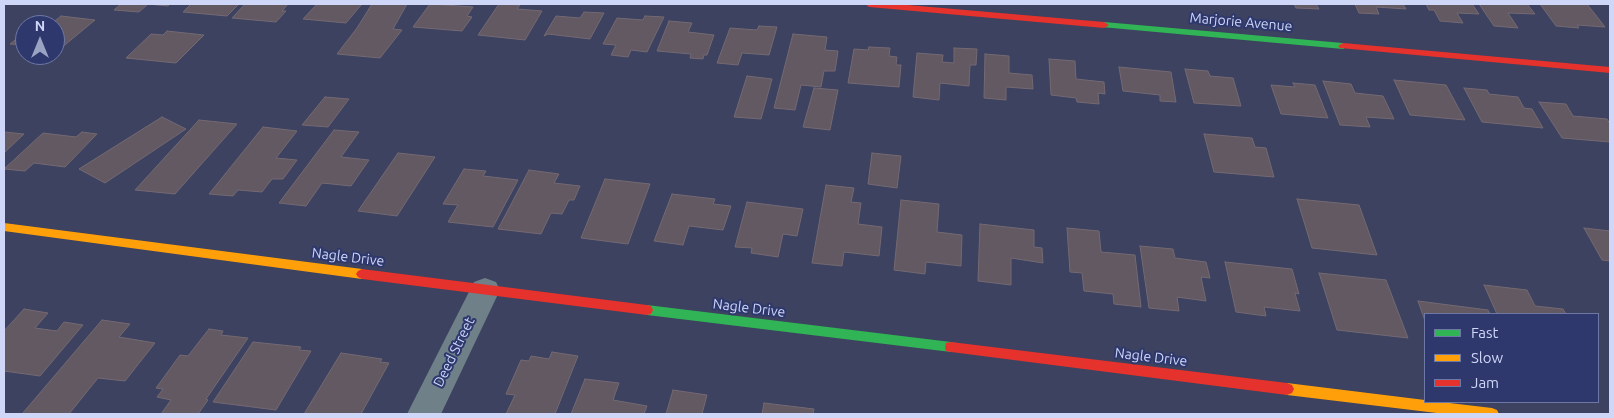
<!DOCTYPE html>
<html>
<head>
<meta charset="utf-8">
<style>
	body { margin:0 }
	#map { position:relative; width:1614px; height:418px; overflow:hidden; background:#3c425f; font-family:Ubuntu,sans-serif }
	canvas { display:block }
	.frame { position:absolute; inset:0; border:5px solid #ced7f8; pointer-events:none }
	.legend { position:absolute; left:1424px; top:313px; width:175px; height:90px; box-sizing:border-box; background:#2e386d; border:1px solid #6e78a5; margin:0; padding:6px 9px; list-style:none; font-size:15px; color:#ced7f8 }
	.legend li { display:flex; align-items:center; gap:10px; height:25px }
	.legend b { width:25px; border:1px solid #6e78a5 }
	.north { position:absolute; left:15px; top:15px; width:50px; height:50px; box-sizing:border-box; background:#2e386d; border:1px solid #6e78a5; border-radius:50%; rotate:0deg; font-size:14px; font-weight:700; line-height:20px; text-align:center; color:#ced7f8 }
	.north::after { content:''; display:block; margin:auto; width:18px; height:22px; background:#9ba3c2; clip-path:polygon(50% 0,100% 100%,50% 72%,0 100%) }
</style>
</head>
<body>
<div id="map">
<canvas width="1614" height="418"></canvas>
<div class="frame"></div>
<ul class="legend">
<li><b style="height:6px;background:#30b455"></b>Fast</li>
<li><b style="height:6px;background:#ff9f0a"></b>Slow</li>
<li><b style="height:6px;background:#e5322d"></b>Jam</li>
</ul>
<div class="north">N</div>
</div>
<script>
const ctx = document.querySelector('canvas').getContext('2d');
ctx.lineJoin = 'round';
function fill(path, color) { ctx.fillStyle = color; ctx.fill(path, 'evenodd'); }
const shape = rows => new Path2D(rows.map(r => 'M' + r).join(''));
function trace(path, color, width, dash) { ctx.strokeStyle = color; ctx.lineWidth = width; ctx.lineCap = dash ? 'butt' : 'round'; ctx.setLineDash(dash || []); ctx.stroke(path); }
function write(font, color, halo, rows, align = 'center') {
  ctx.font = font + ' Ubuntu,sans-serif'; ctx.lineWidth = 4; ctx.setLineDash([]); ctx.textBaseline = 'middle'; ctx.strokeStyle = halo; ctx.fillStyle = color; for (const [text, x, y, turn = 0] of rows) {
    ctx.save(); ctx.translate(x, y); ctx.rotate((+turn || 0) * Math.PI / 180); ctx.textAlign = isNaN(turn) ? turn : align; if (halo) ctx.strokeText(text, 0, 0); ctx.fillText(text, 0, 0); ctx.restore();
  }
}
const building = shape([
	[121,4,170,4,168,6,148,4,139,12,114,10,121,4],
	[191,4,239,4,227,16,183,12,191,4],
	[245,4,288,4,282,11,286,11,276,22,232,18,245,4],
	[317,4,362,4,346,23,303,19,317,4],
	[372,4,407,4,393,29,402,30,380,58,337,54,357,28,372,4],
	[430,4,473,7,467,16,472,17,462,31,413,27,430,4],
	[499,4,520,5,517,9,542,11,525,40,478,35,499,4],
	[1294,4,1316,4,1319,9,1296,8,1294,4],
	[1355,4,1403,4,1406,9,1376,7,1379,14,1359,13,1355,4],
	[1426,4,1472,4,1479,14,1457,13,1463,23,1440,21,1434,10,1429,10,1426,4],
	[1479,4,1527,4,1535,14,1508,13,1518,28,1494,26,1479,4],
	[1540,4,1587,4,1605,27,1577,25,1579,28,1556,26,1540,4],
	[584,12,604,13,590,39,548,34,544,36,556,16,580,18,584,12],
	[61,16,95,20,60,49,55,49,55,25,50,25,61,16],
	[645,16,664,17,647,52,631,50,628,57,611,55,616,45,603,44,617,18,643,20,645,16],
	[669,21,692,23,688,32,714,35,707,55,704,55,703,59,690,58,691,54,657,51,669,21],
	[759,26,777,27,769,55,742,53,738,65,717,63,730,28,757,30,759,26],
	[167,31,204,35,176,63,126,58,151,34,163,35,167,31],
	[25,32,25,45,10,44,25,32],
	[793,34,827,37,825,50,838,51,835,71,824,71,821,87,801,85,795,110,774,108,793,34],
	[869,47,890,48,889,56,897,57,896,65,901,65,899,87,848,83,854,49,868,50,869,47],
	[954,48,977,49,976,65,970,65,969,86,940,83,939,100,913,97,917,53,943,55,942,62,954,63,954,48],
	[985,54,1009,56,1009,73,1032,75,1033,89,1006,87,1006,100,984,98,985,54],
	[1049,59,1075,61,1076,79,1104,82,1105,94,1098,93,1099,104,1077,102,1076,98,1051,95,1049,59],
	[1119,67,1171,72,1176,102,1160,101,1160,95,1123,91,1119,67],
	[1185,69,1208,71,1210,76,1233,78,1241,106,1194,103,1185,69],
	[747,76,772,79,761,119,734,117,747,76],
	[1394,80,1446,85,1465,120,1410,115,1394,80],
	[1323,81,1351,84,1355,93,1383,96,1394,119,1366,117,1370,127,1340,125,1323,81],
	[1293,83,1315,85,1328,118,1281,114,1271,85,1295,87,1293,83],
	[814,88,838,90,830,130,803,127,814,88],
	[1464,88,1487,90,1489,94,1518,97,1524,108,1532,109,1543,128,1482,122,1464,88],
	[325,97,349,99,328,127,302,125,325,97],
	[1539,102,1566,104,1573,116,1607,119,1610,124,1610,142,1562,138,1539,102],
	[162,117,186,129,105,183,79,169,162,117],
	[199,120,237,124,175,194,135,190,199,120],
	[263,127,297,131,276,158,297,160,283,179,272,179,262,192,238,190,233,196,209,194,263,127],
	[334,130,359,132,341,157,369,160,351,186,322,183,306,206,279,203,334,130],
	[4,132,24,134,4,153,4,132],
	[82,132,97,134,65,167,34,163,25,171,4,169,43,133,76,137,82,132],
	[1204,134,1252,138,1255,147,1266,148,1274,177,1214,172,1204,134],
	[398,153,435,157,397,216,358,211,398,153],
	[872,153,901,156,897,188,868,184,872,153],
	[464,169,486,171,483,176,518,180,493,227,448,222,458,205,443,204,464,169],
	[529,170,559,174,554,183,580,186,574,200,569,200,562,214,551,213,541,234,498,229,529,170],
	[605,179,650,184,628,244,581,238,605,179],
	[826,185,854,188,851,202,861,203,858,224,882,227,879,256,844,252,842,266,812,263,826,185],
	[672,194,715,199,713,204,731,206,723,230,689,226,683,245,654,241,672,194],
	[1297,199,1359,205,1377,255,1312,248,1297,199],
	[901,200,939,204,937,232,962,235,961,266,926,262,925,274,894,270,901,200],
	[747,202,803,209,797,236,783,234,778,257,751,253,752,248,735,247,747,202],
	[980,224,1034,230,1034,247,1042,248,1043,263,1011,258,1011,285,978,281,980,224],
	[1067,228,1099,231,1101,252,1135,255,1141,307,1114,304,1113,294,1084,291,1082,273,1070,272,1067,228],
	[1584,228,1610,231,1610,261,1602,260,1584,228],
	[1140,246,1173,249,1175,258,1206,262,1210,278,1201,277,1206,301,1177,297,1179,311,1149,308,1140,246],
	[1225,262,1292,269,1299,294,1295,293,1300,311,1264,307,1266,316,1236,312,1225,262],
	[1319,273,1386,280,1408,338,1337,330,1319,273],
	[1484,285,1527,290,1535,306,1563,309,1566,314,1497,314,1484,285],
	[1418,301,1488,310,1490,314,1425,314,1425,321,1418,301],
	[24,309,48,313,35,328,57,331,64,322,83,325,40,376,4,371,4,331,24,309],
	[102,320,130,324,119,337,155,343,125,381,98,378,69,414,22,414,102,320],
	[209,329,223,331,221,335,248,338,206,399,208,400,198,414,161,414,171,400,157,397,163,389,156,388,180,355,188,356,209,329],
	[253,342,301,347,299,350,311,351,276,410,213,402,253,342],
	[552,352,578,356,555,414,506,414,515,395,506,394,521,360,529,361,531,356,549,359,552,352],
	[341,353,382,359,380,362,389,363,361,414,304,414,341,353],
	[585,379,619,383,613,400,647,406,644,414,571,414,585,379],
	[673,390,707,395,702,414,704,414,666,414,673,390],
	[764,403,814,409,813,414,762,414,764,403]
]);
fill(building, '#635963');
trace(building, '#746973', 1);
fill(shape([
	[485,278,496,282,500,290,441,414,407,414,474,282,485,278]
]), '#6f8089');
fill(shape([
	[1104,22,1343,43,1348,46,1343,49,1101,27,1101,23,1104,22],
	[647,305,951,342,956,343,957,347,956,351,951,352,647,315,643,314,641,310,643,306,647,305]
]), '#30b455');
fill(shape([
	[4,223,362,269,366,271,368,274,366,277,362,279,4,231,4,223],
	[1287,383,1425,400,1425,402,1441,402,1492,408,1497,410,1499,414,1445,414,1287,395,1282,393,1280,389,1282,385,1287,383]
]), '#ff9f0a');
fill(shape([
	[865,4,896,4,1104,22,1109,25,1104,28,869,7,865,4],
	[1343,43,1610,67,1610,73,1340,48,1338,46,1343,43],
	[362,269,647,305,651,306,653,310,651,314,647,315,362,279,358,277,356,274,358,271,362,269],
	[951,342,1287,383,1292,385,1294,389,1292,393,1287,395,951,352,946,351,945,347,946,343,951,342]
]), '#e5322d');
write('14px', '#ced7f8', '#2e386d', [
	["Marjorie Avenue",1241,22,5],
	["Nagle Drive",348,257,7],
	["Nagle Drive",749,308,7],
	["Deed Street",454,352,-64],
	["Nagle Drive",1151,357,7]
]);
</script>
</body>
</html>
